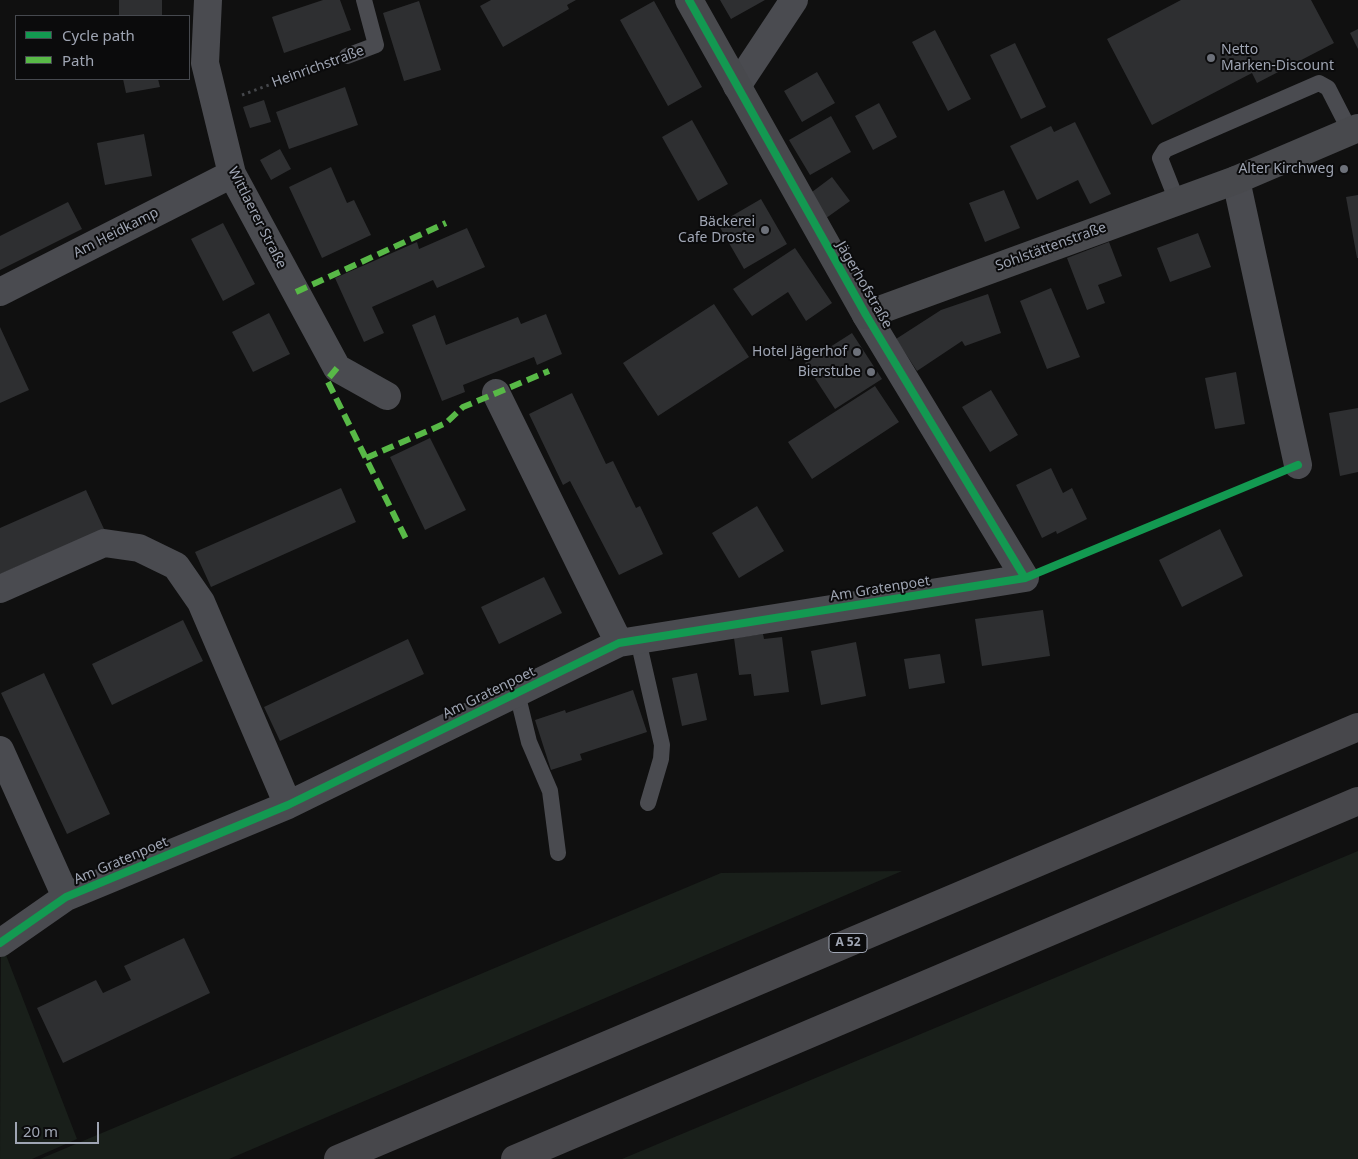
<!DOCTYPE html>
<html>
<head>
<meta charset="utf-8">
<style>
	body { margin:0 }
	#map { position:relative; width:1358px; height:1159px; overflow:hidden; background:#101010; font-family:"Noto Sans",sans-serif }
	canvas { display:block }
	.legend { position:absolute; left:15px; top:15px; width:175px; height:65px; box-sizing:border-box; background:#0b0b0c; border:1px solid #46494f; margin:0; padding:6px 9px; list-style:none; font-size:15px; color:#9fa5b3 }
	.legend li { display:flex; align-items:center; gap:10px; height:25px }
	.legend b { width:25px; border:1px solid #46494f }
	.scale { position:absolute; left:15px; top:1122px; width:84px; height:22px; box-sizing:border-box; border:2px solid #9fa5b3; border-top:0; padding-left:6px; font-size:15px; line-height:18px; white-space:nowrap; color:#9fa5b3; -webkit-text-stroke:4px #0b0b0c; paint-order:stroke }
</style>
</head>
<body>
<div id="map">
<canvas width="1358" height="1159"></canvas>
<ul class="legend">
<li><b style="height:6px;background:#139951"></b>Cycle path</li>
<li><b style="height:6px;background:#58b947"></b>Path</li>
</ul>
<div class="scale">20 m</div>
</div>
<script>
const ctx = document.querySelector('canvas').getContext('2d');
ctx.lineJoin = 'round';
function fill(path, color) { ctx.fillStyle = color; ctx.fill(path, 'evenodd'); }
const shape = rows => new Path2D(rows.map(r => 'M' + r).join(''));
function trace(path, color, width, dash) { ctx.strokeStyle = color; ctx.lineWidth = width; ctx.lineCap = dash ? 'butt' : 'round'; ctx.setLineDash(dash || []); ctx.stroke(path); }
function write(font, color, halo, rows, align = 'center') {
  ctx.font = font + ' "Noto Sans",sans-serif'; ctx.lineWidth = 4; ctx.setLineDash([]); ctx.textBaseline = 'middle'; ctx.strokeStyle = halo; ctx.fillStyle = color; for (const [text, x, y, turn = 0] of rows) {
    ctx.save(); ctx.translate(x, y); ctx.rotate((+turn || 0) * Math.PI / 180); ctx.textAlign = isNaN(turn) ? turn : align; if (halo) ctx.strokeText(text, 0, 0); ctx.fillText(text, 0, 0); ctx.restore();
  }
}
fill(shape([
	[1358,851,1358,1159,622,1159],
	[902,871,229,1159,40,1159,721,873],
	[1,942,77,1139,32,1159,0,1159]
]), '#191f1a');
fill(shape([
	[119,0,162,0,162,16,119,16],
	[323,0,340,0,351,30,284,53,272,17],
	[491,0,576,0,567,5,569,9,503,47,480,6],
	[720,0,765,0,731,19],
	[1181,0,1311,0,1334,43,1257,83,1252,73,1152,125,1107,39],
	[419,1,441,70,404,81,383,13],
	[654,1,702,87,668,106,620,20],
	[1358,29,1358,49,1350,33],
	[935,30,971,99,948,111,912,42],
	[1015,43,1046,107,1021,119,990,55],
	[817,72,835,103,802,122,784,91],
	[123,79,158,79,160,87,126,93],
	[345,87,358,125,289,149,276,112],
	[264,100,271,122,250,128,243,107],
	[879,103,897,137,873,150,855,116],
	[831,116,851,152,810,175,789,140],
	[692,120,728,184,698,201,662,137],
	[1075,122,1111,194,1090,204,1078,180,1037,200,1010,146,1051,126,1054,132],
	[144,134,152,176,105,185,97,143],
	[280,149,291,169,271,180,260,160],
	[331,167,347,203,354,200,371,235,322,258,289,187],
	[832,177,850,201,822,221,804,198],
	[1004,190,1020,228,985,242,969,203],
	[1358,195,1358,258,1357,258,1346,197],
	[761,199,787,244,744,269,718,224],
	[68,202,82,229,0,270,0,236],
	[223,223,255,284,223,301,191,239],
	[467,228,485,267,437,288,433,280,372,307,384,333,364,342,335,278,417,242,419,249],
	[1198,233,1211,267,1170,282,1157,248],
	[1109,242,1122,276,1098,285,1105,303,1087,310,1067,258],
	[795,248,832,303,806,321,788,292,752,316,733,289],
	[1051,288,1080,357,1047,369,1020,301],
	[988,294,1001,333,965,346,962,341,917,371,896,339,941,310],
	[714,304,749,357,658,416,623,363],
	[269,313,290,354,253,372,232,332],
	[546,314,562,354,537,365,534,357,463,385,465,392,442,401,412,325,435,315,446,345,518,317,521,324],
	[0,327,29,390,0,403],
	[852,333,882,379,835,409,805,363],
	[1236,372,1245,424,1215,429,1205,378],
	[875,386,899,422,812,479,788,442],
	[991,390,1018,435,990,452,962,407],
	[572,393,606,464,613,461,636,508,640,506,663,554,619,575,570,481,563,485,529,414],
	[1358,408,1358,472,1340,476,1329,413],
	[430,438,466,510,425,530,390,457],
	[1051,468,1063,493,1072,488,1087,519,1057,534,1056,531,1042,538,1016,485],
	[341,488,356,522,211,587,195,552],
	[86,490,104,529,0,574,0,528],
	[757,506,784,551,739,578,712,533],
	[1220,529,1243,576,1182,607,1159,560],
	[544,577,562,613,499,644,481,607],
	[1043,610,1050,656,982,666,975,619],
	[183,620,203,661,112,705,92,664],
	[763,634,764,639,782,637,789,692,754,696,751,674,739,675,734,638],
	[408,639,424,674,280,741,264,707],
	[856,642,866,696,821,705,811,651],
	[940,654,945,683,909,689,904,659],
	[44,673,110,814,67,834,1,693],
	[697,673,707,720,682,726,672,678],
	[633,690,647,732,580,754,582,760,551,770,535,720,565,710,566,713],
	[184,938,210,993,63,1063,37,1008,96,980,103,993,131,980,124,966]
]), '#2e2f31');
trace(shape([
	[242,95,328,63]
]), '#45474b', 3, [2.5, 4]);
trace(shape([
	[347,56,376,45,364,0],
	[1177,201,1160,158,1165,150,1319,83,1328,88,1350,131],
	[638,640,662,745,661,759,648,803],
	[517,693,529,742,550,791,558,853]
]), '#4a4b50', 16);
trace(shape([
	[208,0,205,63,232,174,337,368,387,396],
	[737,86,794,0],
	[1236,180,1298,465],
	[0,292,232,174],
	[496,393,619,643],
	[0,589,104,543,139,548,176,566,201,602,288,805],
	[0,750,66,897],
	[0,943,66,897,288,805,619,643,1025,578,866,315]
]), '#4a4b50', 28);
trace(shape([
	[689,0,866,315,1236,180,1358,128]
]), '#48494d', 28);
trace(shape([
	[338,1159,1358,727],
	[515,1159,1358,801]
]), '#47474b', 28);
trace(shape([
	[296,292,446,223],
	[337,368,327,380,408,543],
	[366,458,446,423,463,407,549,371]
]), '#58b947', 6, [12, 6]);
trace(shape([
	[689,0,866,315,1025,578],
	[0,943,66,897,288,805,619,643,1025,578,1298,465]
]), '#139951', 8);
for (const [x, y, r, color] of [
	[1211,58,5,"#6d717a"],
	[1344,169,5,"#6d717a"],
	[765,230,5,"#6d717a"],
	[857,352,5,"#6d717a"],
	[871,372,5,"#6d717a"]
]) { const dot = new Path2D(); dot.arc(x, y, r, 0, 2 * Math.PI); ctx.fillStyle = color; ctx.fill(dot); trace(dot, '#0b0b0c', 2); }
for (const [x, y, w] of [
	[848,943,38]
]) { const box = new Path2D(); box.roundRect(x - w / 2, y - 9.5, w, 19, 4); ctx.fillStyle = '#0b0b0c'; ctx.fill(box); trace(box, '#9fa5b3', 1); }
write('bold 12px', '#9fa5b3', null, [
	["A 52",848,943]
]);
write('14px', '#9fa5b3', '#0b0b0c', [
	["Netto",1221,50,"left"],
	["Marken-Discount",1221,66,"left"],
	["Alter Kirchweg",1334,169],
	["Bäckerei",755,222],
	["Cafe Droste",755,238],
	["Hotel Jägerhof",847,352],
	["Bierstube",861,372]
], 'right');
write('14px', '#9fa5b3', '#0b0b0c', [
	["Heinrichstraße",318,67,-20],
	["Wittlaerer Straße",257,218,63],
	["Am Heidkamp",116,233,-27],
	["Sohlstättenstraße",1051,247,-20],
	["Jägerhofstraße",864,285,60],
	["Am Gratenpoet",880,589,-9],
	["Am Gratenpoet",489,693,-26],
	["Am Gratenpoet",121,861,-23]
]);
</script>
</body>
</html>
